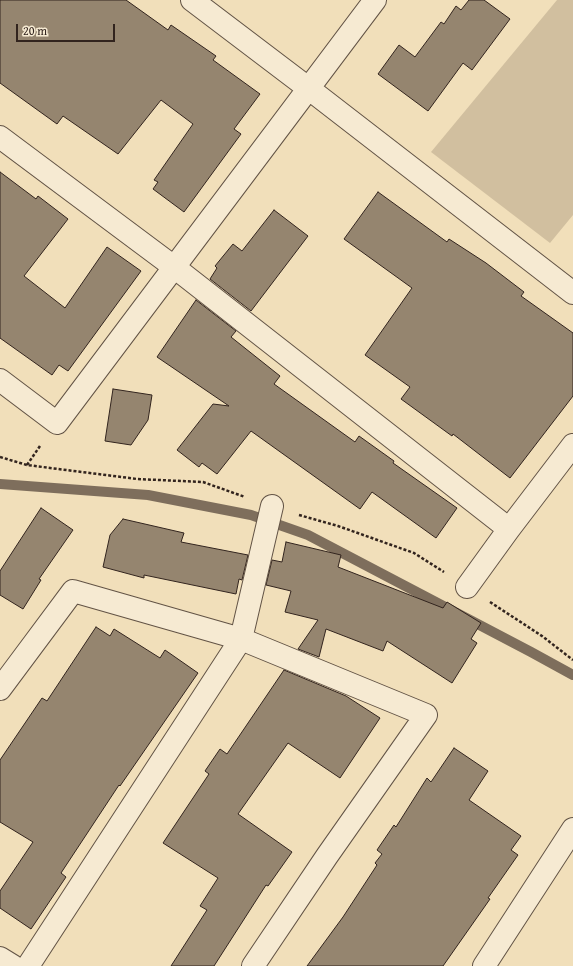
<!DOCTYPE html>
<html>
<head>
<meta charset="utf-8">
<style>
	body { margin:0 }
	#map { position:relative; width:573px; height:966px; overflow:hidden; background:#f1dfba; font-family:"Gentium Book Plus",serif }
	canvas { display:block }
	.scale { position:absolute; left:16px; top:24px; width:99px; height:18px; box-sizing:border-box; border:2px solid #32241e; border-top:0; padding-left:5px; font-size:12px; line-height:14px; white-space:nowrap; color:#32241e; -webkit-text-stroke:3px #f6ead2; paint-order:stroke }
</style>
</head>
<body>
<div id="map">
<canvas width="573" height="966"></canvas>
<div class="scale">20 m</div>
</div>
<script>
const ctx = document.querySelector('canvas').getContext('2d');
ctx.lineJoin = 'round';
function fill(path, color) { ctx.fillStyle = color; ctx.fill(path, 'evenodd'); }
const shape = rows => new Path2D(rows.map(r => 'M' + r).join(''));
function trace(path, color, width, dash) { ctx.strokeStyle = color; ctx.lineWidth = width; ctx.lineCap = dash ? 'butt' : 'round'; ctx.setLineDash(dash || []); ctx.stroke(path); }
fill(shape([
	[557,0,573,0,573,215,550,243,431,152]
]), '#d1bf9f');
trace(shape([
	[0,484,148,495,251,515,308,535,531,652,573,675]
]), '#7e6e5c', 10);
const building = shape([
	[0,0,126,0,168,30,171,25,216,56,213,60,260,94,234,129,241,134,184,212,153,189,158,182,154,180,193,124,161,100,118,154,63,116,57,124,0,83,0,0],
	[469,0,484,0,510,19,472,70,463,63,428,111,378,74,399,45,415,57,441,22,444,24,456,6,461,10,469,0],
	[0,172,36,199,38,196,68,219,24,276,65,308,107,247,141,271,68,371,59,365,52,375,0,338,0,172],
	[378,192,447,242,449,239,486,263,524,292,521,296,573,333,573,396,510,478,453,434,452,436,401,399,410,387,365,355,412,288,344,239,378,192],
	[274,210,308,236,251,311,210,279,217,268,215,266,233,244,242,251,274,210],
	[196,300,236,331,231,337,280,376,274,384,355,442,359,436,394,461,393,463,457,508,436,538,372,492,360,509,251,431,217,474,202,463,199,467,177,450,213,404,229,406,157,357,196,300],
	[113,389,152,395,148,420,131,445,105,441,113,389],
	[41,508,73,530,39,579,41,580,23,609,0,595,0,571,41,508],
	[123,519,184,533,181,542,248,555,242,580,239,579,236,594,144,575,144,578,103,567,110,535,123,519],
	[286,542,341,555,338,567,443,608,447,602,481,623,471,639,477,643,452,683,387,641,383,651,326,629,319,657,298,649,318,620,285,612,291,591,266,585,272,560,282,562,286,542],
	[96,627,110,636,114,629,160,658,165,650,198,673,120,786,119,785,61,873,66,877,31,929,0,908,0,891,33,842,0,822,0,760,42,698,47,701,96,627],
	[284,670,346,696,380,718,340,778,288,743,238,814,292,852,268,886,266,885,214,966,171,966,207,910,200,906,218,878,163,843,209,774,205,771,220,749,227,754,284,670],
	[454,748,488,771,469,800,521,836,511,850,518,855,488,898,490,899,443,966,307,966,343,917,377,865,375,863,382,854,377,850,394,825,396,827,427,778,431,782,454,748]
]);
fill(building, '#95856f');
trace(building, '#32241e', 1);
const minor = shape([
	[192,0,308,88,573,293],
	[0,137,174,267,509,529],
	[0,380,57,423,375,0],
	[467,587,509,529,573,445],
	[0,689,73,591,241,639,426,715,327,856,253,966],
	[0,958,13,966],
	[28,966,241,639,272,506],
	[484,966,573,829]
]);
trace(minor, '#625345', 24);
trace(shape([
	[0,457,27,465,137,479,203,482,245,497],
	[27,465,40,446],
	[299,515,338,526,414,553,444,572],
	[490,602,542,636,573,660]
]), '#32241e', 2.5, [3, 2]);
trace(minor, '#f6ead2', 22);
</script>
</body>
</html>
